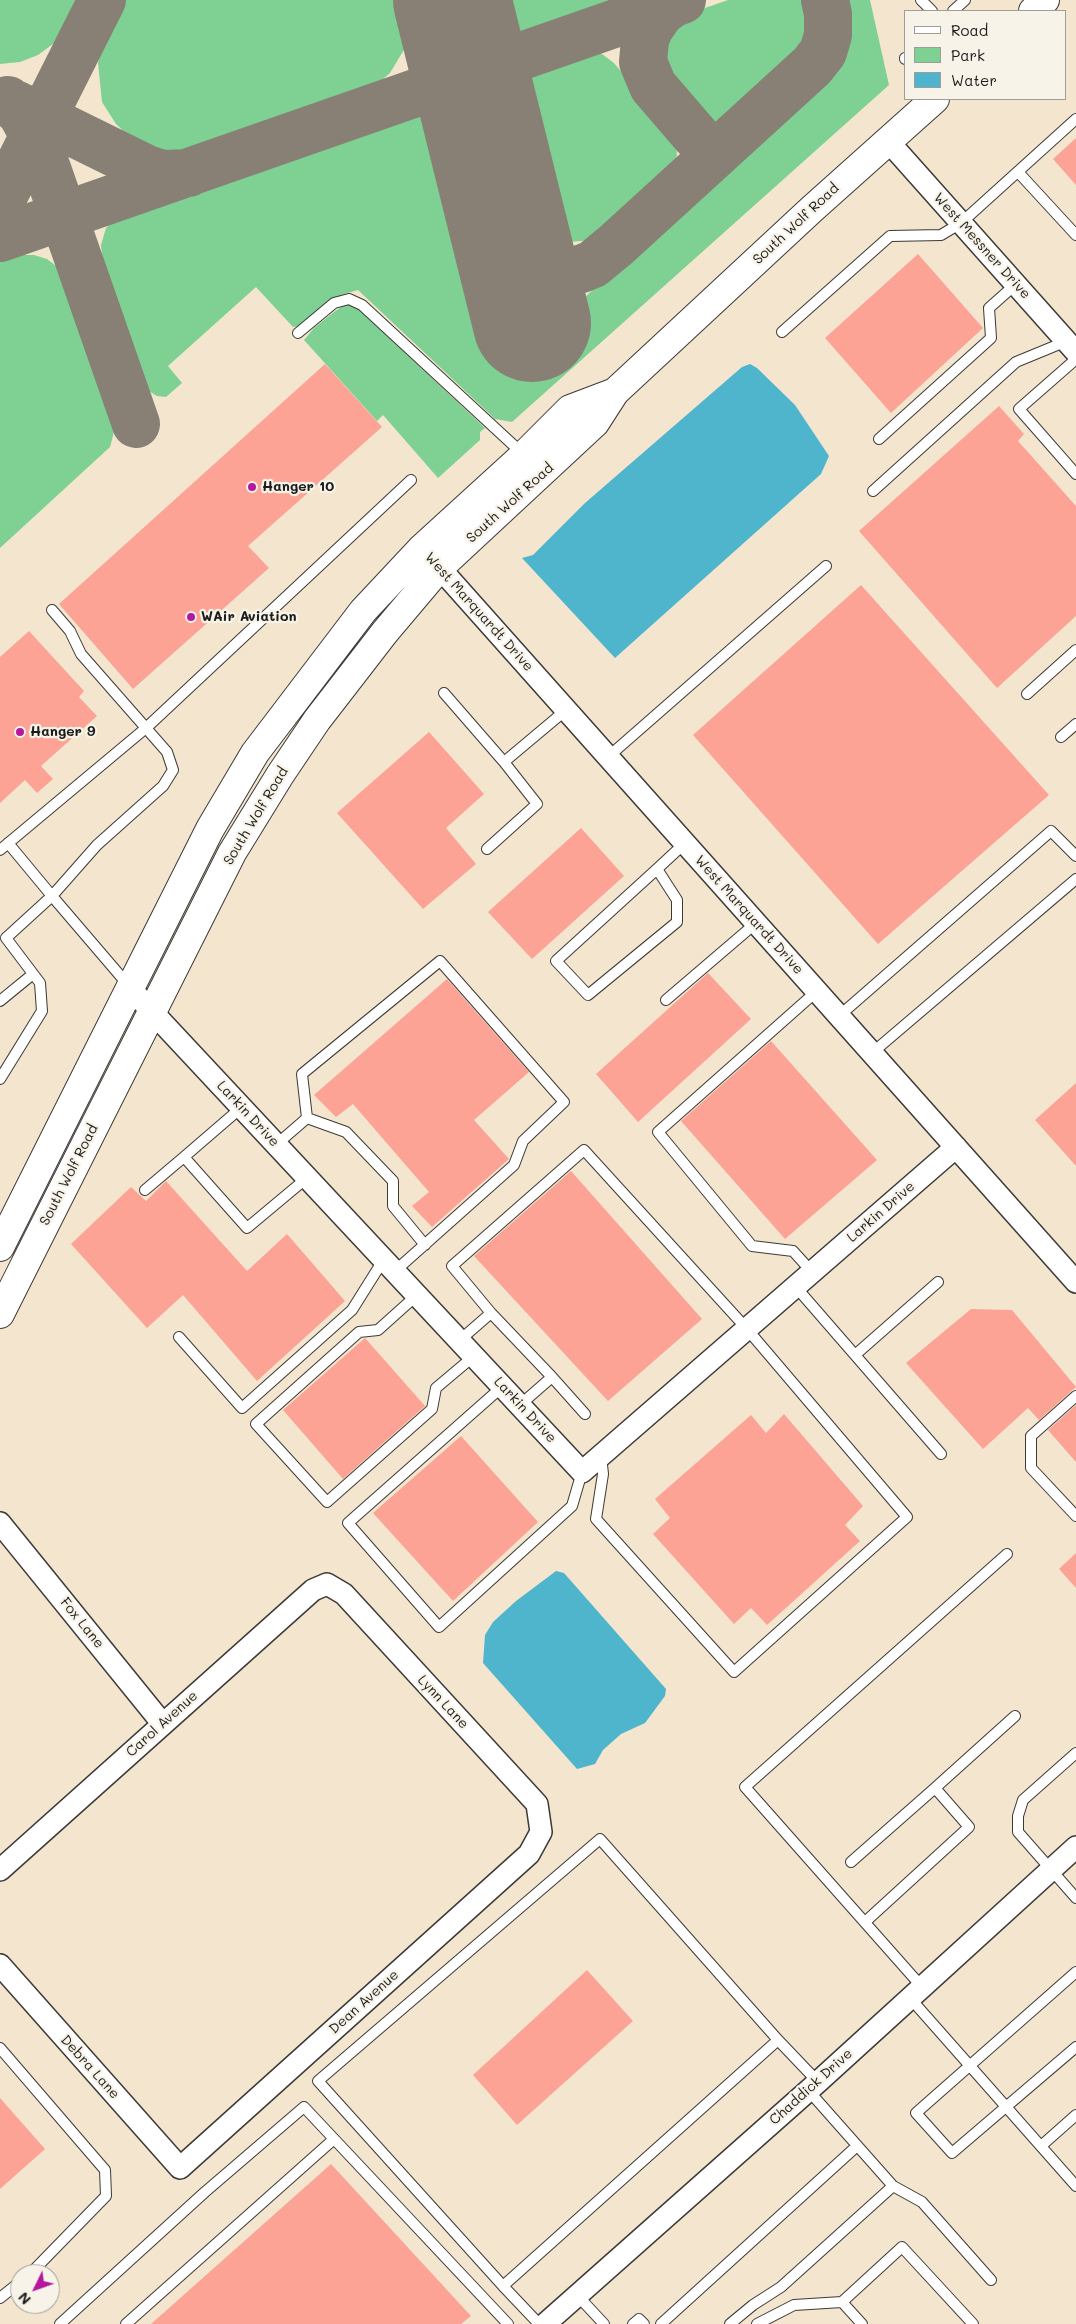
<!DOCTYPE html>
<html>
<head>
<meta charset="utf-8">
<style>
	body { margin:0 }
	#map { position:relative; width:1076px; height:2324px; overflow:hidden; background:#f4e5ce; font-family:Mali,sans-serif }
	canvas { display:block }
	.legend { position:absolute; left:904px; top:10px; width:162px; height:90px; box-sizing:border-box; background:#f7f3e8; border:1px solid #9f9d96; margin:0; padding:6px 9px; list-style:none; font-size:15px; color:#1c1c1c }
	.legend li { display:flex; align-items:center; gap:10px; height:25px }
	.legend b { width:25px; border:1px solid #9f9d96 }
	.north { position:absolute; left:10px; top:2264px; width:50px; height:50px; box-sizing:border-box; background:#f7f3e8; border:1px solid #9f9d96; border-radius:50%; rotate:228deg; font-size:14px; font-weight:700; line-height:20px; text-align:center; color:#1c1c1c }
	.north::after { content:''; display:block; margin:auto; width:18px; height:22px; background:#b5179e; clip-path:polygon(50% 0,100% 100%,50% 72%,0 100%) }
</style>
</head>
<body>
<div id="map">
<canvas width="1076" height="2324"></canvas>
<ul class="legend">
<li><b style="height:6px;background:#fff"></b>Road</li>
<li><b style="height:14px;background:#7ed193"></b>Park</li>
<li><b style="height:14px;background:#4fb5cd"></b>Water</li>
</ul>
<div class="north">N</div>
</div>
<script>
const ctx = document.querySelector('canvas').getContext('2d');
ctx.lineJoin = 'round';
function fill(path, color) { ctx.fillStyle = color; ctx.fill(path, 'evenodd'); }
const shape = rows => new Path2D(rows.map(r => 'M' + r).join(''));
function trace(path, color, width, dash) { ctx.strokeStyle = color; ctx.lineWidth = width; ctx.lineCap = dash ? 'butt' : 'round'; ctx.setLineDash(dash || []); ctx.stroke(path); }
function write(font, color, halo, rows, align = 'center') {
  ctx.font = font + ' Mali,sans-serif'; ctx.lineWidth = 4.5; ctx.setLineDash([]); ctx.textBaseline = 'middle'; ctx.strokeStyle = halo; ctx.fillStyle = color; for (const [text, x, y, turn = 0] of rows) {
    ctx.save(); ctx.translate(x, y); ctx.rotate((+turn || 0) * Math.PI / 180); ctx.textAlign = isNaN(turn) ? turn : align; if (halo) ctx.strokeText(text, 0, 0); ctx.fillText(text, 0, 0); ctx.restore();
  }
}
fill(shape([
	[0,0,79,0,63,33,53,44,38,55,20,62,0,64],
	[124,0,416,0,415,17,405,48,390,73,365,95,346,104,191,158,162,154,132,139,116,124,102,102,98,63,102,45],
	[483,0,640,0,534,37,519,38,502,30,486,14],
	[728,0,805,0,811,6,815,21,814,35,808,48,723,122,713,125,702,122,666,79,659,56,664,34,676,18],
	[842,0,870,0,889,85,512,422,495,419,358,290,341,295,320,308,299,326,293,327,256,287,168,366,182,383,166,397,157,396,147,390,103,264,101,245,106,228,116,218,128,210,432,103,442,107,450,115,505,331,562,318,825,78,837,62,845,47,847,30],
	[580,51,602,54,614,63,675,136,677,155,674,167,601,231,583,241,568,242,553,235,543,227,538,215,505,89,520,73,542,63],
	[18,255,34,255,47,259,60,269,113,419,114,432,110,447,0,548,0,261,4,258],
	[353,304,485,428,480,432,480,440,438,478,383,415,377,421,304,340,314,328,334,312,344,305]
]), '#7ed193');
fill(shape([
	[750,364,757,368,795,405,829,456,821,474,615,658,522,558,533,555,585,503,742,367],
	[556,1571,564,1573,666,1689,665,1696,645,1723,621,1734,603,1750,595,1764,577,1769,483,1663,485,1635,493,1622,516,1601]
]), '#4fb5cd');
trace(shape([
	[673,3,661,12,649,29,645,40,643,62,653,86,696,136],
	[423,91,438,78,449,55,458,24,475,44,494,56,515,59],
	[8,100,22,114,39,146,136,424],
	[15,104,147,169,162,174,189,173],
	[0,203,102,0],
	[504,211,532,257,548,266,568,270,581,269,593,264,616,245,812,66,823,52,828,35,828,14,825,0],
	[0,238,682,0]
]), '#888075', 48);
trace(shape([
	[452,0,532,323]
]), '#888075', 118);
fill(shape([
	[1076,138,1076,185,1053,159],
	[918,254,983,328,891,413,825,338],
	[325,364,382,427,248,546,269,568,133,689,59,604],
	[999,406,1024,434,1018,441,1076,506,1076,616,997,688,859,531],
	[861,585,1049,795,878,944,693,735],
	[29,631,84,691,79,697,97,716,41,766,53,779,37,793,25,780,0,803,0,657],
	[429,732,484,794,446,828,476,864,423,909,337,813],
	[581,828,624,876,532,959,488,912],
	[708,973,751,1019,638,1122,596,1074],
	[447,979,529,1072,474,1120,509,1159,432,1227,412,1206,429,1192,353,1104,336,1117,314,1095],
	[771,1041,877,1160,785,1239,681,1121],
	[1076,1083,1076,1166,1035,1120],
	[571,1171,702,1319,608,1401,474,1256],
	[166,1181,247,1271,287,1234,345,1301,257,1381,183,1295,147,1328,71,1244,131,1187,146,1201],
	[971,1309,1012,1310,1076,1387,1039,1420,1028,1408,983,1449,906,1363],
	[365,1338,425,1406,343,1479,283,1410],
	[1076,1405,1076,1462,1048,1430],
	[784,1414,863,1506,845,1525,860,1541,767,1625,751,1608,734,1624,653,1534,670,1518,655,1499,751,1415,766,1433],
	[461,1436,538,1522,453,1601,373,1513],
	[1076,1553,1076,1588,1059,1569],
	[587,1970,633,2021,517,2125,473,2075],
	[0,2098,45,2149,0,2189],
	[331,2164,471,2316,461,2324,151,2324]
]), '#fca395');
const lane = shape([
	[921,0,932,11],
	[953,11,965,0],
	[905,58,905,59],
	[1018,172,1076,235],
	[782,332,890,236,941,235,961,223,1076,119],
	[298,333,334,303,349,299,362,305,523,454],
	[1076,359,1019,409,1076,474],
	[879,439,991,338,989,308,1016,284],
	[873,491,1016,362,1067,341],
	[444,693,504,762,566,710],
	[1027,694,1076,650],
	[1061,737,1076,724],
	[608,757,826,566],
	[8,843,52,896,97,845,163,786,173,770,167,752,81,654,70,631,52,610],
	[487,849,537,804,504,762],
	[0,850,146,728,411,480],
	[657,869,677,900,677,922,588,995,556,961,657,869,685,843],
	[666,1000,756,923],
	[0,1001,33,974],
	[839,1016,1051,831,1076,856],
	[872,1053,1076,879],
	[0,1079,42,1011,40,983,6,938,52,896,129,986],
	[242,1107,184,1157,247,1228,308,1177],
	[307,1118,346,1132,393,1181,393,1206,425,1245],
	[277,1144,307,1118,302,1074,440,961,564,1102,523,1141,514,1165,395,1271],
	[145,1190,184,1157],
	[812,1272,793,1251,752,1246,658,1132,817,991],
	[795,1286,941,1454],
	[417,1295,378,1330,359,1332,256,1424,327,1502,432,1409,436,1388,474,1356],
	[491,1313,552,1377,520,1405],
	[179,1337,242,1408,352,1310,384,1259],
	[460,1340,491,1313,452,1266,584,1150,747,1329,907,1517,734,1672,596,1519,603,1474,601,1456],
	[855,1355,938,1282],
	[552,1377,585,1414],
	[503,1386,348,1523,439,1627,572,1506,582,1472],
	[1076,1396,1031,1436,1031,1468,1076,1516],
	[1076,1753,1023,1800,1018,1816,1018,1832,1076,1898],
	[935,1788,1015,1716],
	[851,1862,935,1788,969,1827,865,1922],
	[1076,1972,916,2113,952,2153,1076,2047],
	[922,1987,745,1787,1007,1554],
	[910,1998,1076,2186],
	[778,2040,818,2082],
	[0,2048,105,2170,106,2196,30,2274],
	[1041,2146,1076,2115],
	[893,2186,922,2202,991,2280],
	[503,2286,778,2040,600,1839,318,2081,503,2286,539,2324],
	[577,2295,604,2324],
	[0,2298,20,2282],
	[842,2302,902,2247,973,2324],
	[60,2324,205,2192,304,2107,508,2324],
	[126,2324,334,2139],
	[633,2324,639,2319,644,2324],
	[661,2324,857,2146],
	[730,2324,753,2305,781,2287,893,2186,808,2090],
	[757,2324,794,2305,842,2302,862,2324]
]);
const street = shape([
	[888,141,1076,352],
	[429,556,1076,1282],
	[129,987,582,1472,956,1147],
	[0,1523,162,1723],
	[0,1870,313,1590,327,1584,344,1594,537,1804,541,1832,529,1854,180,2168,0,1965],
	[545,2324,818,2082,1076,1847]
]);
const secondary = shape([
	[1033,11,1045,0],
	[0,1247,210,829,255,753,363,611,422,548,524,455,570,409,615,392],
	[0,1314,232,853,280,775,317,720,385,632,439,568,595,423,615,392,812,209,935,99]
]);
trace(lane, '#3c3a37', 12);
trace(street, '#3c3a37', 24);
trace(secondary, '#3c3a37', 30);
trace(lane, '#fff', 10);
trace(street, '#fff', 21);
trace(secondary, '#fff', 28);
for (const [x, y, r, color] of [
	[252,487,5,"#b5179e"],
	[191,617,5,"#b5179e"],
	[20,732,5,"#b5179e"]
]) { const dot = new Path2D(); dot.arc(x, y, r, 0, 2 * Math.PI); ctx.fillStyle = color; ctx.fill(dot); trace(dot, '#f7f3e8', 2); }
write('14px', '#1c1c1c', '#f7f3e8', [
	["South Wolf Road",796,224,-43],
	["West Messner Drive",982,246,48],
	["South Wolf Road",510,503,-42],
	["West Marquardt Drive",479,612,48],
	["South Wolf Road",256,816,-59],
	["West Marquardt Drive",749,915,48],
	["Larkin Drive",248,1114,47],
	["South Wolf Road",69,1175,-63],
	["Larkin Drive",881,1212,-41],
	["Larkin Drive",525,1410,47],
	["Fox Lane",82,1623,51],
	["Lynn Lane",443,1702,47],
	["Carol Avenue",162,1724,-42],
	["Dean Avenue",364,2002,-42],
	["Debra Lane",90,2067,48],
	["Chaddick Drive",811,2087,-42]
]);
write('bold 14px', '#1c1c1c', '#f7f3e8', [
	["Hanger 10",262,487],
	["WAir Aviation",201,617],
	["Hanger 9",30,732]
], 'left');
</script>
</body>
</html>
